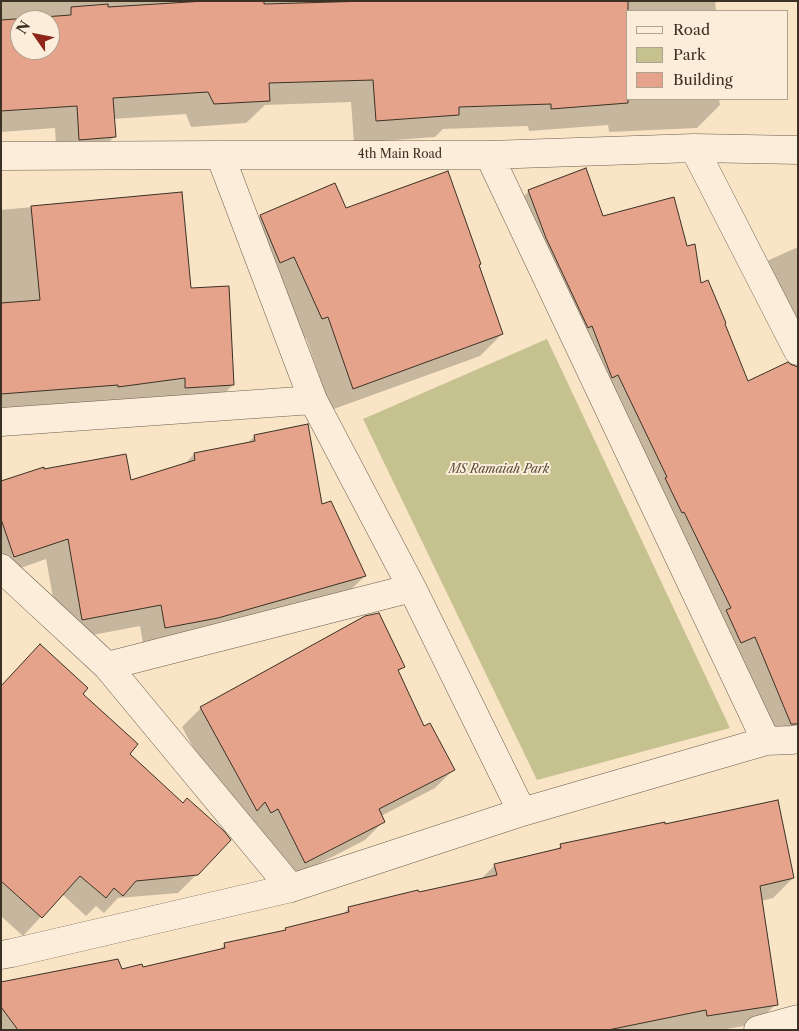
<!DOCTYPE html>
<html>
<head>
<meta charset="utf-8">
<style>
	body { margin:0 }
	#map { position:relative; width:799px; height:1031px; overflow:hidden; background:#f9e4c6; font-family:"Libre Caslon Text",serif }
	canvas { display:block }
	.frame { position:absolute; inset:0; border:2px solid #3b3124; pointer-events:none }
	.legend { position:absolute; left:626px; top:10px; width:162px; height:90px; box-sizing:border-box; background:#fbedda; border:1px solid #aea291; margin:0; padding:6px 9px; list-style:none; font-size:15px; color:#3b3124 }
	.legend li { display:flex; align-items:center; gap:10px; height:25px }
	.legend b { width:25px; border:1px solid #aea291 }
	.north { position:absolute; left:10px; top:10px; width:50px; height:50px; box-sizing:border-box; background:#fbedda; border:1px solid #aea291; border-radius:50%; rotate:303deg; font-size:14px; font-weight:700; line-height:20px; text-align:center; color:#3b3124 }
	.north::after { content:''; display:block; margin:auto; width:18px; height:22px; background:#8f2418; clip-path:polygon(50% 0,100% 100%,50% 72%,0 100%) }
</style>
</head>
<body>
<div id="map">
<canvas width="799" height="1031"></canvas>
<div class="frame"></div>
<ul class="legend">
<li><b style="height:6px;background:#fbedda"></b>Road</li>
<li><b style="height:14px;background:#c5c290"></b>Park</li>
<li><b style="height:14px;background:#e5a38b"></b>Building</li>
</ul>
<div class="north">N</div>
</div>
<script>
const ctx = document.querySelector('canvas').getContext('2d');
ctx.lineJoin = 'round';
function fill(path, color) { ctx.fillStyle = color; ctx.fill(path, 'evenodd'); }
const shape = rows => new Path2D(rows.map(r => 'M' + r).join(''));
function trace(path, color, width, dash) { ctx.strokeStyle = color; ctx.lineWidth = width; ctx.lineCap = dash ? 'butt' : 'round'; ctx.setLineDash(dash || []); ctx.stroke(path); }
function write(font, color, halo, rows, align = 'center') {
  ctx.font = font + ' "Libre Caslon Text",serif'; ctx.lineWidth = 4; ctx.setLineDash([]); ctx.textBaseline = 'middle'; ctx.strokeStyle = halo; ctx.fillStyle = color; for (const [text, x, y, turn = 0] of rows) {
    ctx.save(); ctx.translate(x, y); ctx.rotate((+turn || 0) * Math.PI / 180); ctx.textAlign = isNaN(turn) ? turn : align; if (halo) ctx.strokeText(text, 0, 0); ctx.fillText(text, 0, 0); ctx.restore();
  }
}
fill(shape([
	[547,339,730,728,537,780,363,419]
]), '#c5c290');
fill(shape([
	[1,1,715,1,716,11,628,11,628,99,719,99,720,105,697,128,609,132,608,125,529,131,528,126,443,129,435,137,354,143,351,102,265,105,246,123,191,127,186,114,113,119,114,137,92,159,57,162,55,128,1,132],
	[20,20,50,20,50,50,20,50],
	[529,191,687,248,700,285,723,324,747,383,798,449,798,735,774,741,512,208],
	[180,193,190,289,233,385,211,406,1,413,1,210],
	[260,216,480,264,478,266,502,334,480,356,331,410,306,338,300,340,239,238],
	[798,247,798,354,752,276,769,260],
	[255,436,321,505,365,576,343,597,144,649,140,626,61,641,46,559,1,575,1,482,44,470,130,482,183,466,194,454,246,444],
	[403,667,398,672,423,728,453,770,435,788,381,816,383,822,365,840,295,876,284,876,259,826,253,830,237,828,182,727,201,708],
	[1,686,128,754,197,874,178,893,118,898,104,913,96,906,86,916,62,894,23,936,1,916],
	[664,826,793,878,773,898,761,901,776,1004,756,1024,720,1030,1,1030,1,984,142,969,219,950,225,944,283,932,286,929,342,915,348,909,480,880,495,865,555,851,561,846]
]), '#0003');
const building = shape([
	[205,1,264,1,264,4,368,1,628,1,628,103,551,109,551,104,459,107,459,115,376,121,373,80,269,83,270,101,214,104,208,92,113,98,116,137,79,140,77,106,1,111,1,20,71,15,71,7,108,4,108,7,205,1],
	[20,20,50,20,50,50,20,50,20,20],
	[586,168,603,216,674,197,687,246,695,244,701,283,708,280,726,323,725,324,748,381,788,362,790,364,798,367,798,724,791,724,755,637,741,643,726,610,731,608,684,512,682,513,665,478,667,477,618,375,612,378,592,326,588,328,546,238,528,190,586,168],
	[448,171,481,264,479,265,503,334,353,389,328,317,322,319,294,257,280,263,260,215,335,183,346,208,448,171],
	[182,192,191,288,229,286,234,385,185,388,185,378,118,387,118,385,1,394,1,303,40,300,31,206,182,192],
	[308,424,322,504,331,501,366,576,218,618,165,628,161,605,82,620,68,539,14,557,1,519,1,481,44,467,44,469,126,454,131,480,195,460,194,453,255,441,254,435,308,424],
	[379,613,405,667,398,670,424,726,430,723,455,770,379,809,385,822,305,863,278,809,271,813,265,802,257,811,200,707,365,616,379,613],
	[40,644,88,688,83,694,138,744,130,754,183,803,187,798,224,831,231,840,198,875,136,881,123,896,114,888,106,898,80,876,42,918,1,881,1,686,40,644],
	[778,800,794,878,760,886,778,1005,707,1016,706,1010,608,1030,18,1030,1,1007,1,982,118,959,122,969,142,964,143,967,225,948,224,943,286,930,285,928,349,912,348,907,418,890,419,892,497,875,494,864,561,848,560,844,665,822,665,824,778,800]
]);
fill(building, '#e5a38b');
trace(building, '#3b3124', 1);
const minor = shape([
	[694,148,798,351],
	[220,155,313,400,412,588,522,812],
	[489,155,766,741],
	[1,156,220,155,489,155,694,148,798,150],
	[1,422,313,400],
	[1,568,107,666,291,888],
	[107,666,412,588],
	[1,955,12,953,291,888,522,812,766,741,792,740,798,739],
	[758,1030,798,1019]
]);
trace(minor, '#6a5e4c', 29);
trace(minor, '#fbedda', 28);
write('12px', '#3b3124', '#fbedda', [
	["4th Main Road",400,155]
]);
write('italic 12px', '#574e3a', '#fbedda', [
	["MS Ramaiah Park",499,470]
]);
</script>
</body>
</html>
